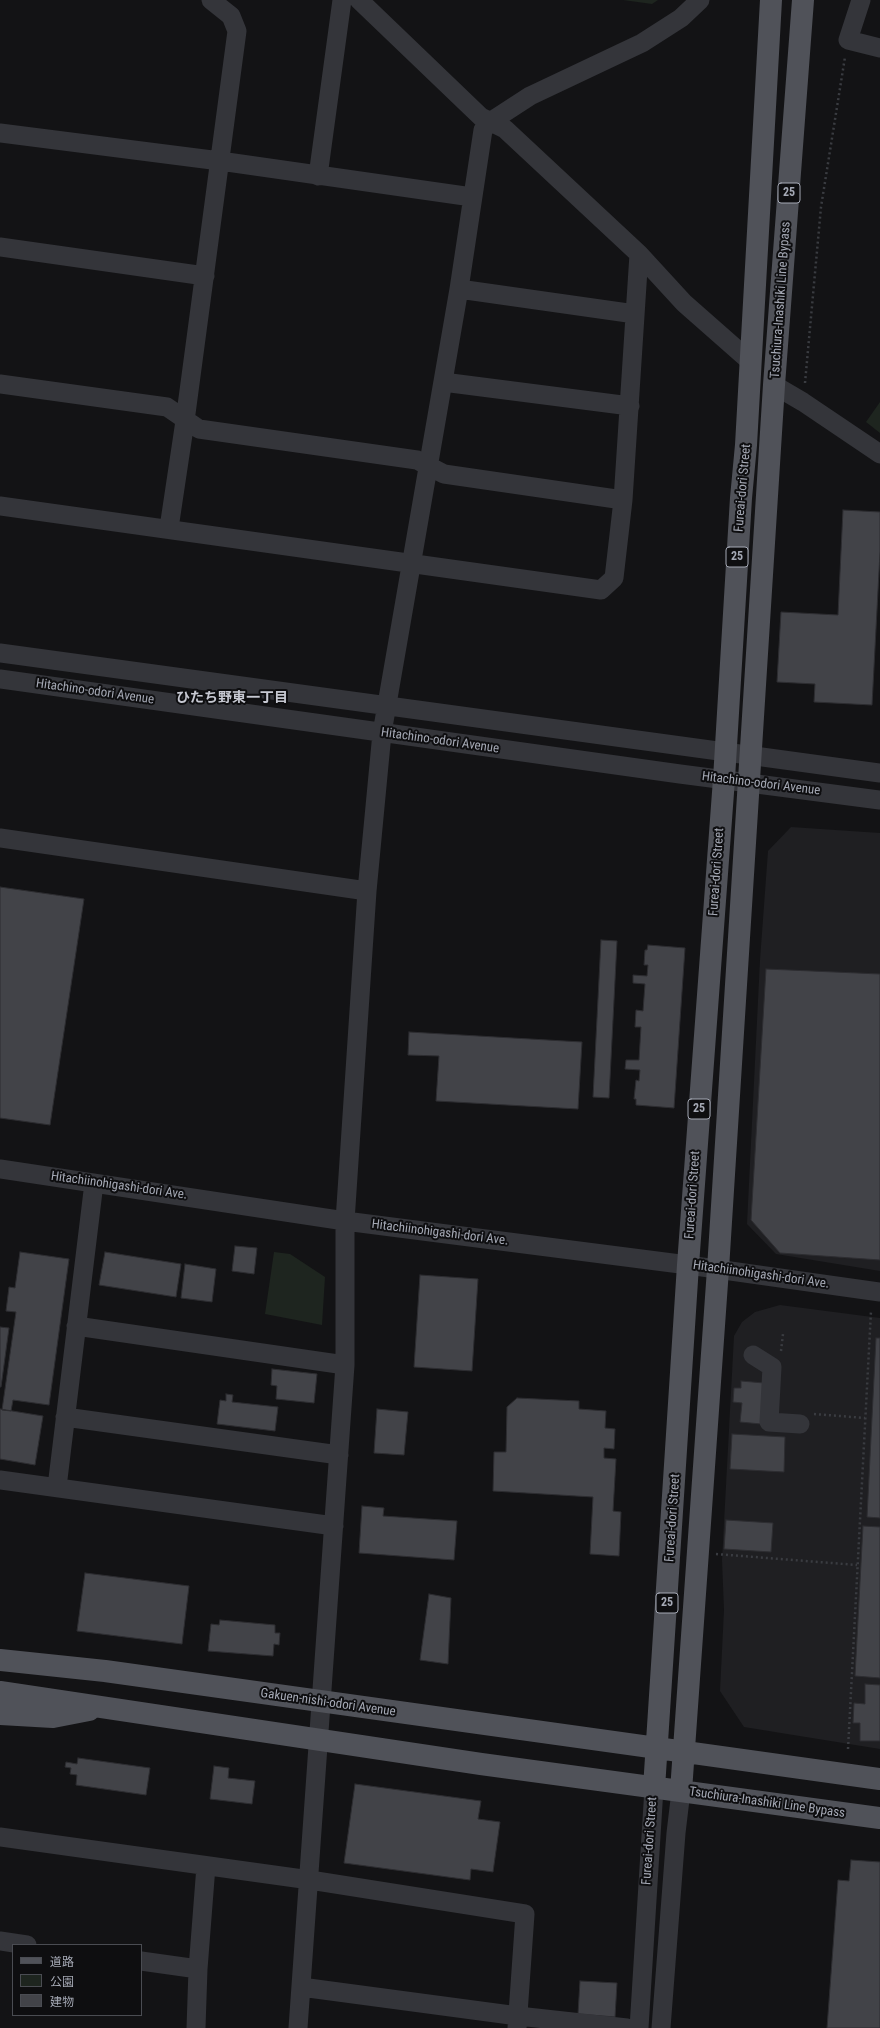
<!DOCTYPE html>
<html>
<head>
<meta charset="utf-8">
<style>
	body { margin:0 }
	#map { position:relative; width:880px; height:2028px; overflow:hidden; background:#131315; font-family:"Roboto Condensed","Noto Sans JP",sans-serif }
	canvas { display:block }
	.legend { position:absolute; left:12px; top:1944px; width:130px; height:72px; box-sizing:border-box; background:#0e0e10; border:1px solid #4a4c52; margin:0; padding:5px 7px; list-style:none; font-size:12px; color:#a5a9b5 }
	.legend li { display:flex; align-items:center; gap:8px; height:20px }
	.legend b { width:20px; border:1px solid #4a4c52 }
</style>
</head>
<body>
<div id="map">
<canvas width="880" height="2028"></canvas>
<ul class="legend">
<li><b style="height:5px;background:#505259"></b>道路</li>
<li><b style="height:11px;background:#1e251f"></b>公園</li>
<li><b style="height:11px;background:#424348"></b>建物</li>
</ul>
</div>
<script>
const ctx = document.querySelector('canvas').getContext('2d');
ctx.lineJoin = 'round';
function fill(path, color) { ctx.fillStyle = color; ctx.fill(path, 'evenodd'); }
const shape = rows => new Path2D(rows.map(r => 'M' + r).join(''));
function trace(path, color, width, dash) { ctx.strokeStyle = color; ctx.lineWidth = width; ctx.lineCap = dash ? 'butt' : 'round'; ctx.setLineDash(dash || []); ctx.stroke(path); }
function write(font, color, halo, rows, align = 'center') {
  ctx.font = font + ' "Roboto Condensed","Noto Sans JP",sans-serif'; ctx.lineWidth = 4; ctx.setLineDash([]); ctx.textBaseline = 'middle'; ctx.strokeStyle = halo; ctx.fillStyle = color; for (const [text, x, y, turn = 0] of rows) {
    ctx.save(); ctx.translate(x, y); ctx.rotate((+turn || 0) * Math.PI / 180); ctx.textAlign = isNaN(turn) ? turn : align; if (halo) ctx.strokeText(text, 0, 0); ctx.fillText(text, 0, 0); ctx.restore();
  }
}
fill(shape([
	[791,827,880,833,880,1271,776,1254,747,1224,760,960,768,851],
	[780,1305,880,1318,880,1749,744,1727,720,1691,724,1610,722,1560,734,1336,742,1322,755,1312]
]), '#1f1f22');
fill(shape([
	[623,0,658,0,652,4],
	[880,402,880,433,866,422],
	[274,1252,290,1254,325,1277,322,1325,265,1314]
]), '#1e251f');
const building = shape([
	[843,510,880,512,880,552,872,705,814,702,815,684,777,682,781,612,838,615,843,510],
	[0,887,84,899,50,1125,0,1118,0,887],
	[601,940,617,941,609,1098,593,1097,601,940],
	[648,945,685,948,674,1108,636,1105,636,1099,634,1099,636,1080,639,1081,640,1070,625,1069,626,1060,639,1060,641,1027,635,1027,636,1010,643,1011,645,984,633,983,633,975,647,976,648,965,644,965,645,950,647,950,648,945],
	[766,969,880,974,880,1260,780,1253,751,1220,766,969],
	[409,1032,582,1042,578,1109,436,1101,439,1056,408,1055,409,1032],
	[235,1246,257,1248,254,1274,232,1271,235,1246],
	[20,1252,69,1259,49,1405,13,1400,11,1411,2,1410,16,1312,6,1311,9,1287,15,1288,20,1252],
	[105,1252,181,1264,176,1297,99,1285,105,1252],
	[185,1264,216,1269,212,1302,181,1298,185,1264],
	[420,1275,478,1279,472,1371,414,1367,420,1275],
	[0,1327,9,1328,1,1387,0,1387,0,1327],
	[876,1338,880,1338,880,1518,867,1517,876,1338],
	[272,1369,317,1374,314,1403,276,1399,277,1386,271,1385,272,1369],
	[741,1381,764,1383,761,1424,740,1422,742,1403,733,1402,734,1388,741,1388,741,1381],
	[226,1394,233,1395,232,1402,278,1407,275,1431,217,1424,220,1400,226,1401,226,1394],
	[517,1398,579,1401,579,1409,606,1411,605,1428,615,1429,614,1449,604,1448,604,1458,616,1459,613,1511,621,1512,619,1556,590,1554,593,1497,493,1491,494,1452,506,1452,507,1407,517,1398],
	[0,1409,43,1416,35,1465,0,1459,0,1409],
	[377,1409,408,1412,404,1455,374,1453,377,1409],
	[732,1434,785,1437,784,1472,730,1469,732,1434],
	[362,1506,384,1508,383,1516,457,1521,454,1560,359,1553,362,1506],
	[726,1520,773,1523,771,1552,724,1549,726,1520],
	[863,1526,880,1527,880,1678,855,1676,863,1526],
	[85,1573,189,1586,182,1644,77,1631,85,1573],
	[429,1594,451,1598,448,1664,420,1660,429,1594],
	[220,1620,275,1625,275,1633,280,1633,279,1645,274,1644,273,1656,208,1651,211,1624,219,1625,220,1620],
	[865,1684,880,1685,880,1741,860,1741,860,1723,853,1723,854,1703,865,1704,865,1684],
	[78,1758,150,1768,146,1795,76,1785,77,1775,70,1774,71,1768,65,1767,66,1762,77,1764,78,1758],
	[214,1766,229,1768,228,1778,255,1781,252,1804,210,1799,214,1766],
	[355,1784,481,1801,478,1819,500,1822,493,1872,471,1869,470,1880,344,1863,355,1784],
	[851,1860,880,1862,880,2028,827,2028,838,1880,849,1881,851,1860],
	[580,1981,617,1983,615,2017,578,2014,580,1981]
]);
fill(building, '#424348');
trace(building, '#2d2d31', 1);
trace(shape([
	[805,383,821,207,845,57],
	[781,1351,783,1334],
	[814,1414,865,1418],
	[716,1554,857,1565],
	[848,1749,871,1311]
]), '#3a3c41', 2.5, [2, 3]);
trace(shape([
	[359,0,481,117,505,129,639,254,684,303,751,362],
	[861,0,848,40,880,48],
	[0,133,220,161,472,197],
	[318,176,342,0],
	[0,247,205,276],
	[459,289,635,314],
	[443,382,630,406],
	[0,384,167,407,199,429,417,460,444,474,623,500],
	[774,385,803,402,880,454],
	[0,506,601,590,614,578,623,500,639,254],
	[169,528,185,421,237,31,231,16,211,0],
	[0,653,880,773],
	[0,679,680,774,880,800],
	[0,838,367,891],
	[0,1169,345,1221,688,1265,880,1292],
	[76,1326,345,1365],
	[753,1355,772,1367,769,1422,800,1424],
	[65,1417,339,1455],
	[0,1480,334,1526],
	[57,1487,94,1183],
	[0,1837,310,1880,525,1914,517,2028],
	[0,1941,27,1945],
	[141,1961,198,1969],
	[301,1987,518,2016,627,2028],
	[196,2028,198,1969,206,1866],
	[298,2028,345,1365,345,1221,367,891,382,733,459,289,483,130,490,122,530,96,642,43,681,18,700,0],
	[639,2028,654,1788],
	[661,2028,676,1833,681,1791]
]), '#34353a', 19);
trace(shape([
	[0,1660,105,1671,880,1779],
	[0,1692,481,1764,880,1818],
	[0,1714,53,1717,89,1710],
	[654,1788,688,1265,724,779,741,498,746,445,771,0],
	[681,1791,718,1269,774,385,803,0]
]), '#505259', 22);
for (const [x, y, w] of [
	[789,193,22],
	[737,557,22],
	[699,1109,22],
	[667,1603,22]
]) { const box = new Path2D(); box.roundRect(x - w / 2, y - 10, w, 20, 3); ctx.fillStyle = '#0e0e10'; ctx.fill(box); trace(box, '#a5a9b5', 1); }
write('bold 12px', '#a5a9b5', null, [
	["25",789,193],
	["25",737,557],
	["25",699,1109],
	["25",667,1603]
]);
write('13px', '#a5a9b5', '#0e0e10', [
	["Tsuchiura-Inashiki Line Bypass",781,300,-86],
	["Fureai-dori Street",743,488,-85],
	["Hitachino-odori Avenue",95,692,8],
	["Hitachino-odori Avenue",440,741,8],
	["Hitachino-odori Avenue",761,784,7],
	["Fureai-dori Street",717,872,-86],
	["Hitachiinohigashi-dori Ave.",119,1186,8],
	["Fureai-dori Street",693,1195,-86],
	["Hitachiinohigashi-dori Ave.",440,1233,7],
	["Hitachiinohigashi-dori Ave.",761,1275,8],
	["Fureai-dori Street",673,1518,-86],
	["Gakuen-nishi-odori Avenue",328,1703,8],
	["Tsuchiura-Inashiki Line Bypass",767,1803,8],
	["Fureai-dori Street",650,1841,-86]
]);
write('bold 14px', '#c6c8d1', '#0e0e10', [
	["ひたち野東一丁目",232,698]
]);
</script>
</body>
</html>
